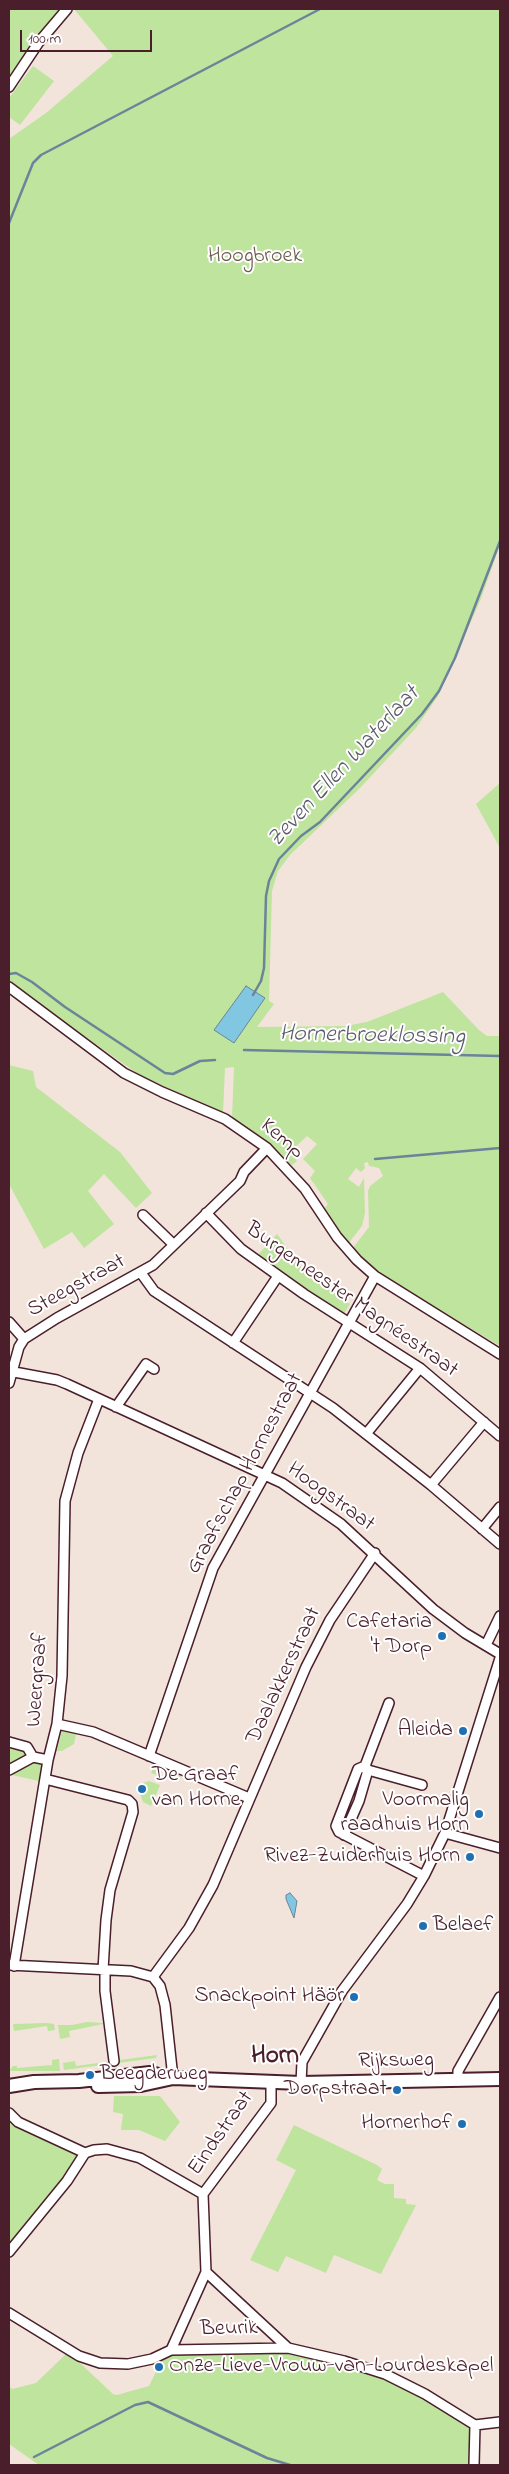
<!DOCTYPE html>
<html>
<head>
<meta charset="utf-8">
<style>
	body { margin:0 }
	#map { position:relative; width:509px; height:2474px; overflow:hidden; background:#f2e4db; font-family:"Indie Flower",sans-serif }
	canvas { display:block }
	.frame { position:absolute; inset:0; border:10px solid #4a1f2b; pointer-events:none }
	.scale { position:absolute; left:20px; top:30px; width:132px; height:22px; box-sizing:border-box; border:2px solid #4a1f2b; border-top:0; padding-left:6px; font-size:15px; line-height:18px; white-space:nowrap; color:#4a1f2b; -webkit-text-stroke:4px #fff; paint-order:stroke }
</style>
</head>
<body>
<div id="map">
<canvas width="509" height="2474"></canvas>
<div class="frame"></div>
<div class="scale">100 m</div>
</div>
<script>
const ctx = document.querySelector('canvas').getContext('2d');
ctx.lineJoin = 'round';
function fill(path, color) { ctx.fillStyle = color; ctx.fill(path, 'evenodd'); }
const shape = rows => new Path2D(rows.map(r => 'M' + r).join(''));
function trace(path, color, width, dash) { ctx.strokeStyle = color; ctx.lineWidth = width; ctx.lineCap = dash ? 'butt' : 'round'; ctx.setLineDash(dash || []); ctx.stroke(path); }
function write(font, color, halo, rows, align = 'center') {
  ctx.font = font + ' "Indie Flower",sans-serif'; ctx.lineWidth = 4; ctx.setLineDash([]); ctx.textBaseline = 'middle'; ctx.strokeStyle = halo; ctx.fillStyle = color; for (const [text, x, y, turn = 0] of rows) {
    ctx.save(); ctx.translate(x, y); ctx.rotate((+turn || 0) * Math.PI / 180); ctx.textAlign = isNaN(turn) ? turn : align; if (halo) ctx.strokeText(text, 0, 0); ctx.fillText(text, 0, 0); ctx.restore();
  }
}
fill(shape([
	[9,9,60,10,9,79],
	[74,9,500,9,500,545,480,601,438,696,416,728,360,788,290,855,278,871,272,891,269,1001,274,1004,257,1027,346,1026,367,1022,443,992,479,1030,487,1036,500,1036,500,1346,395,1283,373,1268,352,1249,369,1227,368,1191,370,1186,383,1176,379,1168,369,1166,368,1162,364,1163,365,1168,361,1172,356,1168,348,1179,359,1187,364,1178,365,1213,362,1226,348,1244,324,1209,328,1204,310,1178,315,1171,303,1159,317,1144,307,1136,290,1152,297,1161,292,1165,274,1148,232,1118,234,1067,225,1068,223,1113,141,1076,9,983,9,139,46,113,113,56],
	[33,66,54,81,20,125,9,117,9,98],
	[500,783,500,848,476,804],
	[9,1065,33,1071,36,1087,120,1152,152,1193,136,1208,104,1174,88,1191,114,1224,84,1248,72,1232,44,1249,9,1184],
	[277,1234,305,1273,350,1304,344,1314,339,1314,257,1256],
	[62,1731,76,1734,74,1744,62,1751,57,1751],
	[9,1745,27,1749,30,1755,9,1767],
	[32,1762,39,1762,42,1767,39,1781,12,1775],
	[155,1762,182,1773,180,1778,160,1770,157,1775,151,1773],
	[149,1781,160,1785,151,1806,143,1802,137,1785],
	[87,2022,103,2023,103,2024,69,2031,70,2037,60,2039,58,2025,72,2025],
	[47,2023,54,2024,55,2030,48,2031,47,2026,14,2031,13,2024],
	[157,2055,156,2058,64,2070,63,2063,75,2061,76,2066],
	[59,2059,60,2071,9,2071,13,2066,17,2066,17,2068,52,2065,52,2060],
	[114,2096,160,2096,180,2122,165,2141,139,2130,121,2130,123,2114,113,2112],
	[9,2117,75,2152,76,2157,64,2178,9,2246],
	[294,2125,377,2165,382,2169,377,2180,385,2184,394,2184,394,2198,406,2199,406,2204,416,2205,381,2274,334,2255,326,2273,286,2256,278,2272,250,2260,296,2170,276,2160],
	[289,2352,342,2364,380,2377,423,2397,467,2423,471,2435,469,2465,39,2465,9,2444,9,2386,12,2389,36,2383,66,2354,80,2363,113,2394,117,2395,149,2386,163,2357,173,2353]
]), '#bee49e');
const water = shape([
	[246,986,265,998,234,1043,214,1030,246,986],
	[290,1893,297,1901,294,1918,286,1899,286,1895,290,1893]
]);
fill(water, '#81c7e2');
trace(water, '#6b8499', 1);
trace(shape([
	[9,223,33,163,41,155,320,9],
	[9,974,16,973,32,982,65,1007,165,1073,173,1074,200,1061,215,1060],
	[253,995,261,981,264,968,266,896,269,881,279,859,301,836,320,822,422,714,439,691,455,658,500,541],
	[244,1050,500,1056],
	[375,1159,500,1148],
	[34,2457,135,2405,148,2402,267,2458,290,2465]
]), '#6b8499', 2.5);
const minor = shape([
	[9,87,39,42,67,9],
	[9,987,124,1073,162,1092,225,1119,267,1148,305,1189,337,1237,357,1260,375,1276,500,1354],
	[206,1213,241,1249,304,1294,420,1368,500,1436],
	[143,1215,173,1244],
	[141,1273,154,1291,333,1408,431,1485,500,1544],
	[9,1322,24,1339],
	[233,1343,278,1276],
	[9,1371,57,1380,67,1384,282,1483,341,1524,433,1609,465,1633,500,1654],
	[9,1383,19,1347,24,1339,57,1318,153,1265,240,1181,244,1172,267,1148],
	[116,1407,146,1364,154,1369],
	[366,1434,420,1368],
	[431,1485,484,1422],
	[482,1529,500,1507],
	[486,1645,500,1616],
	[57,1724,93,1732,249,1798],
	[9,1742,27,1747,33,1757],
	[149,1756,213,1568,375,1276],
	[365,1766,358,1769,336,1826,339,1832,424,1876],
	[9,1770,33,1757,48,1760],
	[368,1770,422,1785],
	[45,1779,128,1800,132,1804,133,1812,110,1890,106,1920,103,1970],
	[445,1833,500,1848],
	[344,1835,359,1801,368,1770,365,1766,389,1703],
	[9,1965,131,1971,153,1977,160,1986,165,2005,173,2078],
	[14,1966,48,1760,57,1724,62,1676,65,1501,78,1453,99,1399],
	[105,1970,105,1991,114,2061],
	[153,1977,189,1928,213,1885,306,1667,330,1620,375,1553],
	[458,2081,458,2071,500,1997],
	[301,2083,302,2062,342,1991,407,1904,424,1876,445,1833,500,1658],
	[9,2113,18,2122,85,2153],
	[9,2252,67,2181,85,2153,94,2150,107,2149,140,2158,203,2194],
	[206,2272,288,2348],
	[9,2313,79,2356,100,2363,128,2364,152,2359,171,2350,288,2348,344,2361,385,2374,425,2394,475,2425,500,2422],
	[171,2350,206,2272,203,2194,271,2103,271,2082],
	[474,2465,475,2425]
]);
const secondary = shape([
	[9,2086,34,2082,79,2081,150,2073,173,2078,301,2083,500,2079],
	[98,2086,141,2085,173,2078]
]);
trace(minor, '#4a1f2b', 12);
trace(secondary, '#4a1f2b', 16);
trace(minor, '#fff', 9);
trace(secondary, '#fff', 12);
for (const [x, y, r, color] of [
	[442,1636,5,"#1f6fb2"],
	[463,1731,5,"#1f6fb2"],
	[142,1789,5,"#1f6fb2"],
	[479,1814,5,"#1f6fb2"],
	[470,1857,5,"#1f6fb2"],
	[423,1926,5,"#1f6fb2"],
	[354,1997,5,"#1f6fb2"],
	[90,2075,5,"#1f6fb2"],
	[397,2090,5,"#1f6fb2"],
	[462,2124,5,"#1f6fb2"],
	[159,2367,5,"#1f6fb2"]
]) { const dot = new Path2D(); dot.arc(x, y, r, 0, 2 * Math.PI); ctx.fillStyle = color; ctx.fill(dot); trace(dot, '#fff', 2); }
write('22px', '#6d5a4e', '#fff', [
	["Hoogbroek",255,257]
]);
write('22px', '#4a1f2b', '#fff', [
	["Kemp",281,1140,41],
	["Steegstraat",77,1287,-29],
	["Burgemeester Magnéestraat",351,1301,35],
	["Graafschap Hornestraat",246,1474,-62],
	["Hoogstraat",330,1498,36],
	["Daalakkerstraat",285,1676,-65],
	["Weergraaf",39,1680,-86],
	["Rijksweg",396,2062,-1],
	["Eindstraat",222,2134,-55],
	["Beurik",229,2330,-1]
]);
write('22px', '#4a1f2b', '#fff', [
	["Cafetaria",432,1623],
	["'t Dorp",432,1648],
	["Aleida",453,1731],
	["De Graaf",152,1776,"left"],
	["van Horne",152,1801,"left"],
	["Voormalig",469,1801],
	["raadhuis Horn",469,1826],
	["Rivez-Zuiderhuis Horn",460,1857],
	["Belaef",433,1926,"left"],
	["Snackpoint Häör",344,1997],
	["Beegderweg",100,2075,"left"],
	["Dorpstraat",387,2090],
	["Hornerhof",452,2124],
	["Onze-Lieve-Vrouw-van-Lourdeskapel",169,2367,"left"]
], 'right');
write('italic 24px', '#5d5a6b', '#fff', [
	["Zeven Ellen Waterlaat",345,768,-47],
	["Hornerbroeklossing",372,1037,1]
]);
write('bold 25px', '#4a1f2b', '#fff', [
	["Horn",275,2058]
]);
</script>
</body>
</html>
